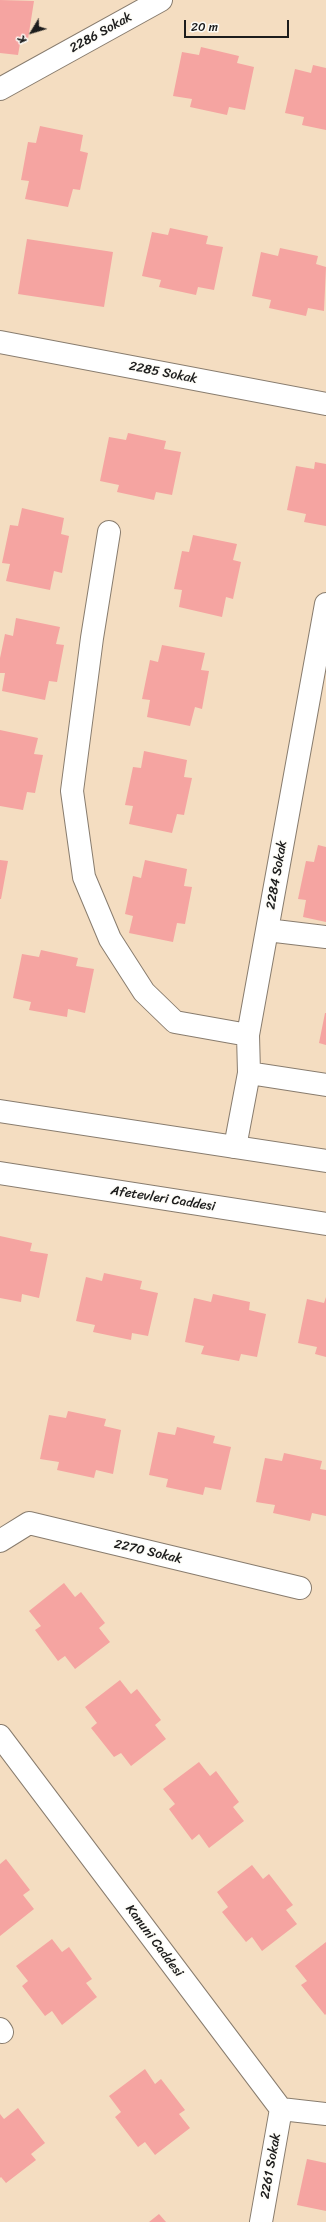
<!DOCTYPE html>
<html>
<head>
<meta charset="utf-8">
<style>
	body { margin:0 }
	#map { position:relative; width:326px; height:2222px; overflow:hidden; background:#f4ddc1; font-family:Sriracha,sans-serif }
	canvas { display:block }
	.north { position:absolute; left:12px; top:12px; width:40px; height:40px; -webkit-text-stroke:3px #fdfcf7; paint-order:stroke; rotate:232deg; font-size:11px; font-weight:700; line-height:16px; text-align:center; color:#1c1c1c }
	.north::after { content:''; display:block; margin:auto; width:14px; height:18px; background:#1c1c1c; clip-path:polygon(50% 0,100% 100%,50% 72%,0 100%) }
	.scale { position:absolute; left:184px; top:20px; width:105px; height:18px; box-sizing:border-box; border:2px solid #1c1c1c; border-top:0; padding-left:5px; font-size:12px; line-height:14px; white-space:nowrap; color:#1c1c1c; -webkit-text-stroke:3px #fdfcf7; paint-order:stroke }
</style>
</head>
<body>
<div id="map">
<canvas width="326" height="2222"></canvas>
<div class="north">K</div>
<div class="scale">20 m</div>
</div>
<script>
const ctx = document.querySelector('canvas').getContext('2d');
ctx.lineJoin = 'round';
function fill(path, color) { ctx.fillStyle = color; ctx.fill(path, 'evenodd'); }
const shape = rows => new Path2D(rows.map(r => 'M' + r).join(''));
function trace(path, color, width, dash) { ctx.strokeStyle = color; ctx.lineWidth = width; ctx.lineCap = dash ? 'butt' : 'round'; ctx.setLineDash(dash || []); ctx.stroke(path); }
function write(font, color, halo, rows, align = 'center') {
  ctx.font = font + ' Sriracha,sans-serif'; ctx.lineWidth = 3; ctx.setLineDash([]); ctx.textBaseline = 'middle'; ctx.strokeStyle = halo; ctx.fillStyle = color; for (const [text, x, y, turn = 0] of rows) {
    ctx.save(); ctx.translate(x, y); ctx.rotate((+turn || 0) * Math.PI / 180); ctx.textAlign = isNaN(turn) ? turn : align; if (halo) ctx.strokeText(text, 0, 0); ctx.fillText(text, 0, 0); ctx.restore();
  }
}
fill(shape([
	[0,0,34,1,28,39,21,38,18,55,0,53],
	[201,47,239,56,237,63,254,67,245,110,229,107,227,115,190,107,192,99,173,96,182,52,199,55],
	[313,65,326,68,326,130,302,125,304,117,285,113,295,69,311,73],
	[40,126,83,135,80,151,88,153,80,190,73,189,68,207,25,199,29,181,21,180,28,142,36,143],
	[170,228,208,236,206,244,223,247,214,290,198,287,196,295,159,287,161,280,142,276,152,232,168,235],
	[27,239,113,252,104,307,18,294],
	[280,248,318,256,316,264,326,267,324,311,308,308,306,316,269,308,271,300,252,296,261,252,278,256],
	[128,433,166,441,164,449,181,452,172,495,156,492,154,500,117,492,119,485,100,481,109,437,126,440],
	[315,462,326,464,326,526,304,522,306,514,287,510,296,466,314,469],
	[22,508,64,518,61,534,69,536,62,573,54,571,50,590,6,581,10,564,2,563,10,525,18,526],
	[193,535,237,544,233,560,241,562,233,599,226,597,222,617,179,607,182,590,174,589,182,551,189,552],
	[16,618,60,627,56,644,64,645,57,682,49,681,45,700,2,691,5,673,0,673,0,658,5,634,13,636],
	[162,645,205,653,201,670,209,671,202,709,195,707,190,726,147,717,150,700,142,699,150,660,158,662],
	[0,730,38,738,34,754,43,755,35,793,27,792,23,810,0,806],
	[144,751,187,760,184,777,192,778,184,815,177,814,172,833,129,824,133,806,125,805,133,767,141,768],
	[318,845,326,847,326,922,303,917,306,900,298,899,306,861,314,862],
	[0,860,8,861,1,899,0,899],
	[145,860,187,869,184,886,192,887,185,924,177,923,173,942,129,933,133,916,125,914,133,876,141,878],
	[41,950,78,958,76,966,94,969,85,1013,68,1009,67,1017,29,1010,31,1002,13,998,22,954,39,957],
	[325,1013,326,1013,326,1045,319,1043],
	[0,1236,32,1243,30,1251,48,1254,39,1298,22,1294,21,1302,0,1298],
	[104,1273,142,1281,140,1289,158,1293,148,1336,132,1333,131,1340,93,1332,95,1325,76,1321,86,1277,102,1281],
	[213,1294,250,1302,249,1310,266,1314,257,1357,241,1354,239,1361,201,1354,204,1346,185,1342,194,1298,211,1302],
	[326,1297,326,1357,315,1354,317,1347,298,1343,307,1299,324,1303],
	[68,1411,106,1419,104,1426,121,1430,113,1474,96,1470,94,1478,57,1470,59,1462,40,1459,49,1415,66,1418],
	[177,1427,215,1436,213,1443,231,1447,221,1490,205,1487,203,1495,166,1487,168,1479,149,1475,158,1432,175,1435],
	[284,1453,322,1461,320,1469,326,1470,326,1516,312,1513,310,1521,273,1513,275,1505,256,1502,265,1458,282,1461],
	[64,1583,75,1597,81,1592,105,1623,99,1628,110,1642,75,1669,65,1656,58,1661,35,1630,41,1626,29,1611],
	[120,1680,131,1694,137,1689,161,1720,155,1725,166,1739,131,1766,121,1753,114,1757,91,1728,97,1723,85,1707],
	[199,1762,210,1776,216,1771,239,1802,233,1807,244,1821,209,1848,199,1834,192,1840,169,1809,175,1804,163,1789],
	[6,1859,30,1890,23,1895,34,1909,0,1936,0,1864],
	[252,1865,263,1879,269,1874,293,1905,286,1910,297,1924,262,1951,252,1937,246,1942,222,1912,228,1907,217,1892],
	[52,1939,62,1952,69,1947,92,1979,86,1983,97,1997,62,2025,52,2011,45,2016,22,1986,28,1981,16,1966],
	[326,1942,326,2014,325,2015,301,1985,307,1981,295,1966],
	[145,2069,155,2084,161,2079,185,2110,179,2114,190,2128,155,2155,145,2142,138,2147,115,2117,121,2112,109,2096],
	[18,2108,45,2143,31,2154,36,2160,6,2183,1,2177,0,2178,0,2114,4,2119],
	[307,2159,326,2163,326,2211,297,2205],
	[159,2214,166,2222,149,2222]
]), '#f5a4a1');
const minor = shape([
	[0,89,161,0],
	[0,342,326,404],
	[109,532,92,638,72,791,84,877,110,939,144,992,175,1022,248,1035],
	[267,930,326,937],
	[249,1073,326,1085],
	[235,1147,249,1073,248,1035,326,604],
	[0,1541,29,1523,300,1588],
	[0,1736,281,2109,326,2114],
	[0,2029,2,2032],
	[261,2222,281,2109]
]);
const major = shape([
	[0,1111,326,1161],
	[0,1173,326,1224]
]);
trace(minor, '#887c6e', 24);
trace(major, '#887c6e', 24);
trace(minor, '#fff', 22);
trace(major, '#fff', 22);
write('13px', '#1c1c1c', '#fdfcf7', [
	["2286 Sokak",101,33,-29],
	["2285 Sokak",163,373,11],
	["2284 Sokak",277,875,-80],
	["Afetevleri Caddesi",163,1199,9],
	["2270 Sokak",148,1552,13],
	["Kanuni Caddesi",154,1941,53],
	["2261 Sokak",271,2166,-80]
]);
</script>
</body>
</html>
